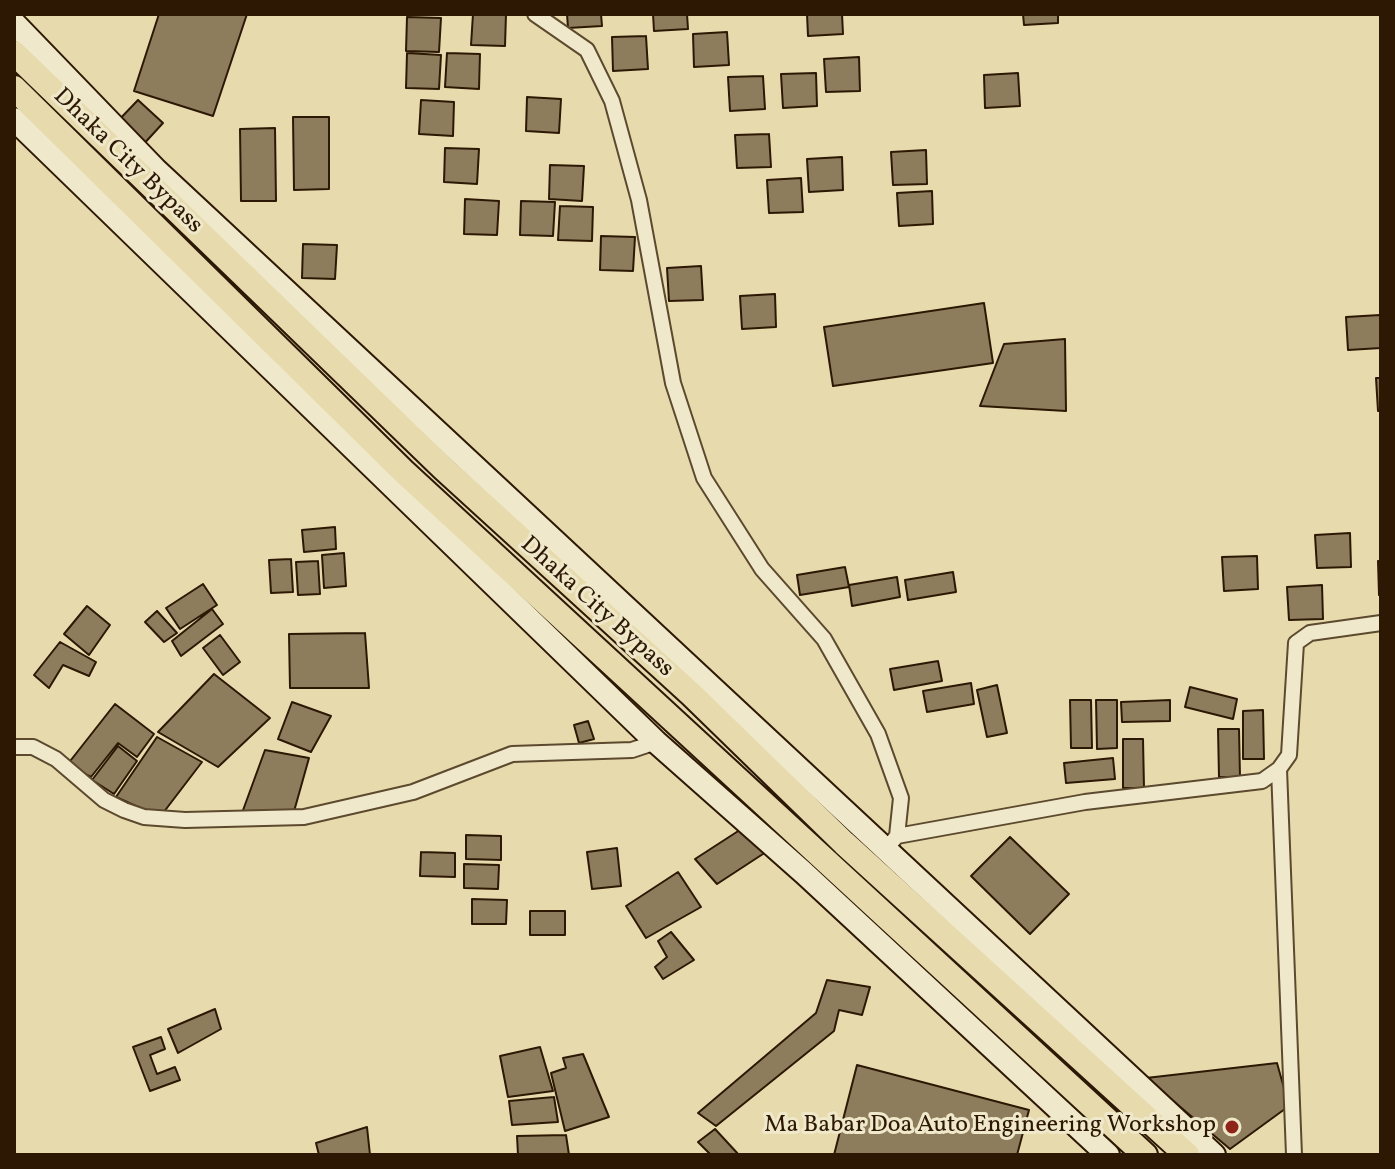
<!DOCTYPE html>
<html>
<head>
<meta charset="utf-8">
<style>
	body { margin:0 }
	#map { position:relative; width:1395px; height:1169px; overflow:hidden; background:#e7dbae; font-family:Vollkorn,serif }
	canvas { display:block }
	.frame { position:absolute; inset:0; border:16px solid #2d1804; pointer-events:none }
</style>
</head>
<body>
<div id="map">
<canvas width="1395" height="1169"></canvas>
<div class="frame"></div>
</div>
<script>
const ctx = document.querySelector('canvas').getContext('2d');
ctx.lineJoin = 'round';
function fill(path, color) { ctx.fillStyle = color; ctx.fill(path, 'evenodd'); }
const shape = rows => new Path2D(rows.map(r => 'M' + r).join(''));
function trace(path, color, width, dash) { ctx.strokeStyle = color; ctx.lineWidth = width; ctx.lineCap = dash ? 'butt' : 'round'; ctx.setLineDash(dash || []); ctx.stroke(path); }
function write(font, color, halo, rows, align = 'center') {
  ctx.font = font + ' Vollkorn,serif'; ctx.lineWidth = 6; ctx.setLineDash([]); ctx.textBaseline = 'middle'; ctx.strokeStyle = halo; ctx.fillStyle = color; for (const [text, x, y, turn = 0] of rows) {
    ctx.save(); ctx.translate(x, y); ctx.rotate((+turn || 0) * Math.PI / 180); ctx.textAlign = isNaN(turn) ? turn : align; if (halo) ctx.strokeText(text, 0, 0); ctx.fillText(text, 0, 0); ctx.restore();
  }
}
const building = shape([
	[159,14,247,14,213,116,134,91,159,14],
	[473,14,506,14,505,46,471,45,473,14],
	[567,14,601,14,602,26,568,28,567,14],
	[653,14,687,14,688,29,654,31,653,14],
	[807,14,842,14,843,34,808,36,807,14],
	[1023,14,1058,14,1058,23,1024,25,1023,14],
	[407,17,441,18,439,52,406,51,407,17],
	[727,32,729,65,694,67,693,34,727,32],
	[646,36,648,69,613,71,612,37,646,36],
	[407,53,441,55,439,89,406,88,407,53],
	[447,53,480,54,479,89,445,87,447,53],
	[859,57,860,91,826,92,824,59,859,57],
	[816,73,817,106,783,108,781,74,816,73],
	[1018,73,1020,106,985,108,984,75,1018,73],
	[763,76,765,109,730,111,728,77,763,76],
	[527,97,561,99,559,133,526,131,527,97],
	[138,100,163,123,141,147,115,124,138,100],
	[421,100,454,102,453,136,419,134,421,100],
	[293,117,329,117,329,189,294,190,293,117],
	[275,128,276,201,241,201,240,129,275,128],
	[769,134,771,167,737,168,735,135,769,134],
	[445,148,479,149,477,184,444,182,445,148],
	[926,150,927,184,893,185,891,152,926,150],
	[842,157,843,190,809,192,807,159,842,157],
	[550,165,584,166,582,201,549,199,550,165],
	[801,178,803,212,769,213,767,180,801,178],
	[932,191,933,224,899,226,897,193,932,191],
	[465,199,499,201,497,235,464,234,465,199],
	[521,201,555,202,553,236,520,235,521,201],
	[560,206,593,207,592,241,558,240,560,206],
	[601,236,635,237,633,271,600,270,601,236],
	[303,244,337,245,335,279,302,278,303,244],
	[701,266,703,300,669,301,667,268,701,266],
	[775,294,776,327,742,329,740,296,775,294],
	[984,303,993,363,833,386,824,327,984,303],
	[1380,315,1381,348,1348,350,1346,317,1380,315],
	[1065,339,1066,411,980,406,1004,344,1065,339],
	[1376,378,1381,378,1381,411,1378,411,1376,378],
	[335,527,336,549,304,552,302,530,335,527],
	[1350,533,1351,567,1317,568,1315,535,1350,533],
	[344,553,346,586,324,588,322,555,344,553],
	[1257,556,1258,589,1224,591,1222,557,1257,556],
	[291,559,293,592,271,593,269,560,291,559],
	[318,561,320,594,298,595,296,562,318,561],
	[1378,561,1381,561,1381,594,1379,595,1378,561],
	[845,567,849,587,800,595,797,575,845,567],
	[953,572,956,592,908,600,905,580,953,572],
	[897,577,900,597,852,606,849,585,897,577],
	[203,584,217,605,180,629,166,608,203,584],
	[1322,585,1323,619,1289,620,1287,587,1322,585],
	[87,606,110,625,89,655,64,634,87,606],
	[212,609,223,624,181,656,172,641,212,609],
	[157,611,177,633,164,642,145,622,157,611],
	[365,633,369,688,290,688,289,634,365,633],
	[220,635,240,662,223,675,203,648,220,635],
	[60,642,96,662,89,676,63,665,49,688,34,675,60,642],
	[938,661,942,681,894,690,890,669,938,661],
	[214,674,270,718,218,767,158,732,214,674],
	[971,683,974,704,927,712,923,691,971,683],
	[997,685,1007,733,987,737,977,690,997,685],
	[1190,687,1237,699,1233,719,1185,707,1190,687],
	[1070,700,1091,700,1092,748,1071,748,1070,700],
	[1096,700,1117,700,1117,748,1097,749,1096,700],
	[1170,700,1170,721,1122,722,1121,702,1170,700],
	[292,702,331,716,311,752,278,739,292,702],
	[115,704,154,734,137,757,118,743,91,777,67,765,115,704],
	[1263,710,1264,759,1243,759,1243,711,1263,710],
	[588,721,594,739,579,743,574,725,588,721],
	[1218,729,1239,729,1240,777,1219,777,1218,729],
	[157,737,202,762,160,817,116,797,157,737],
	[1123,739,1143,739,1144,788,1123,788,1123,739],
	[118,746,137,761,114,794,92,780,118,746],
	[265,750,309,758,293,815,242,813,265,750],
	[1113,758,1115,779,1066,783,1064,763,1113,758],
	[746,826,766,852,717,884,695,859,746,826],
	[466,835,501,836,501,860,466,859,466,835],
	[1010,837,1069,894,1030,934,971,876,1010,837],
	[617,848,621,886,592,889,587,852,617,848],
	[421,852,455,853,455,877,420,876,421,852],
	[464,864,499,865,498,889,464,888,464,864],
	[678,872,701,907,646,938,626,906,678,872],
	[472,899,507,900,506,924,472,924,472,899],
	[530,911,565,911,565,935,530,935,530,911],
	[671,932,694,960,663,979,655,967,667,957,658,941,671,932],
	[827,980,870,987,862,1015,839,1010,834,1031,716,1126,698,1113,816,1013,827,980],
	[215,1009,221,1029,178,1053,168,1029,215,1009],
	[161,1037,165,1049,150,1055,157,1074,175,1067,180,1080,150,1091,133,1047,161,1037],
	[540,1047,553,1091,508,1097,500,1056,540,1047],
	[583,1054,609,1117,565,1131,551,1073,566,1068,563,1058,583,1054],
	[1277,1063,1289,1106,1230,1149,1146,1078,1277,1063],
	[857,1065,1029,1110,1017,1155,834,1155,857,1065],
	[554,1097,558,1122,512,1125,509,1101,554,1097],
	[367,1127,370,1155,319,1155,316,1143,367,1127],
	[715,1129,739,1155,711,1155,698,1142,715,1129],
	[566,1135,569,1155,518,1155,517,1136,566,1135]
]);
fill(building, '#8e7d5c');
trace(building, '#2d1804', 2);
const minor = shape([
	[535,14,587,50,612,101,639,200,673,383,704,478,762,569,824,639,878,734,901,798,897,836,885,850],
	[14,747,33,747,56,759,104,800,124,810,144,817,185,820,304,817,413,792,512,754,632,750,656,742],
	[1279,769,1294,1155],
	[897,836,1085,802,1262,781,1279,769,1289,755,1296,643,1310,633,1381,623]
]);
const secondary = shape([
	[14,23,155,169,1214,1155],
	[14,119,656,742,804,873,1108,1155]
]);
const trunk = shape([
	[14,53,443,468,692,695,844,843,1187,1155],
	[14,88,403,471,1145,1155]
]);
trace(minor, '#5c492e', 18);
trace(secondary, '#2d1804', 26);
trace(trunk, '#2d1804', 28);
trace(minor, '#efe8ca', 14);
trace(secondary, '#efe8ca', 22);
trace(trunk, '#e7dbae', 24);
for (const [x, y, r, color] of [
	[1232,1127,8,"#8f2418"]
]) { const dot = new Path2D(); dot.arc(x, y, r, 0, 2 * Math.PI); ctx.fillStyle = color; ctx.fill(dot); trace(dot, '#efe8ca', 3); }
write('24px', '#2d1804', '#efe8ca', [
	["Dhaka City Bypass",127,162,44],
	["Dhaka City Bypass",596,608,42]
]);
write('24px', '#2d1804', '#efe8ca', [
	["Ma Babar Doa Auto Engineering Workshop",1216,1127]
], 'right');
</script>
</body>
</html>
